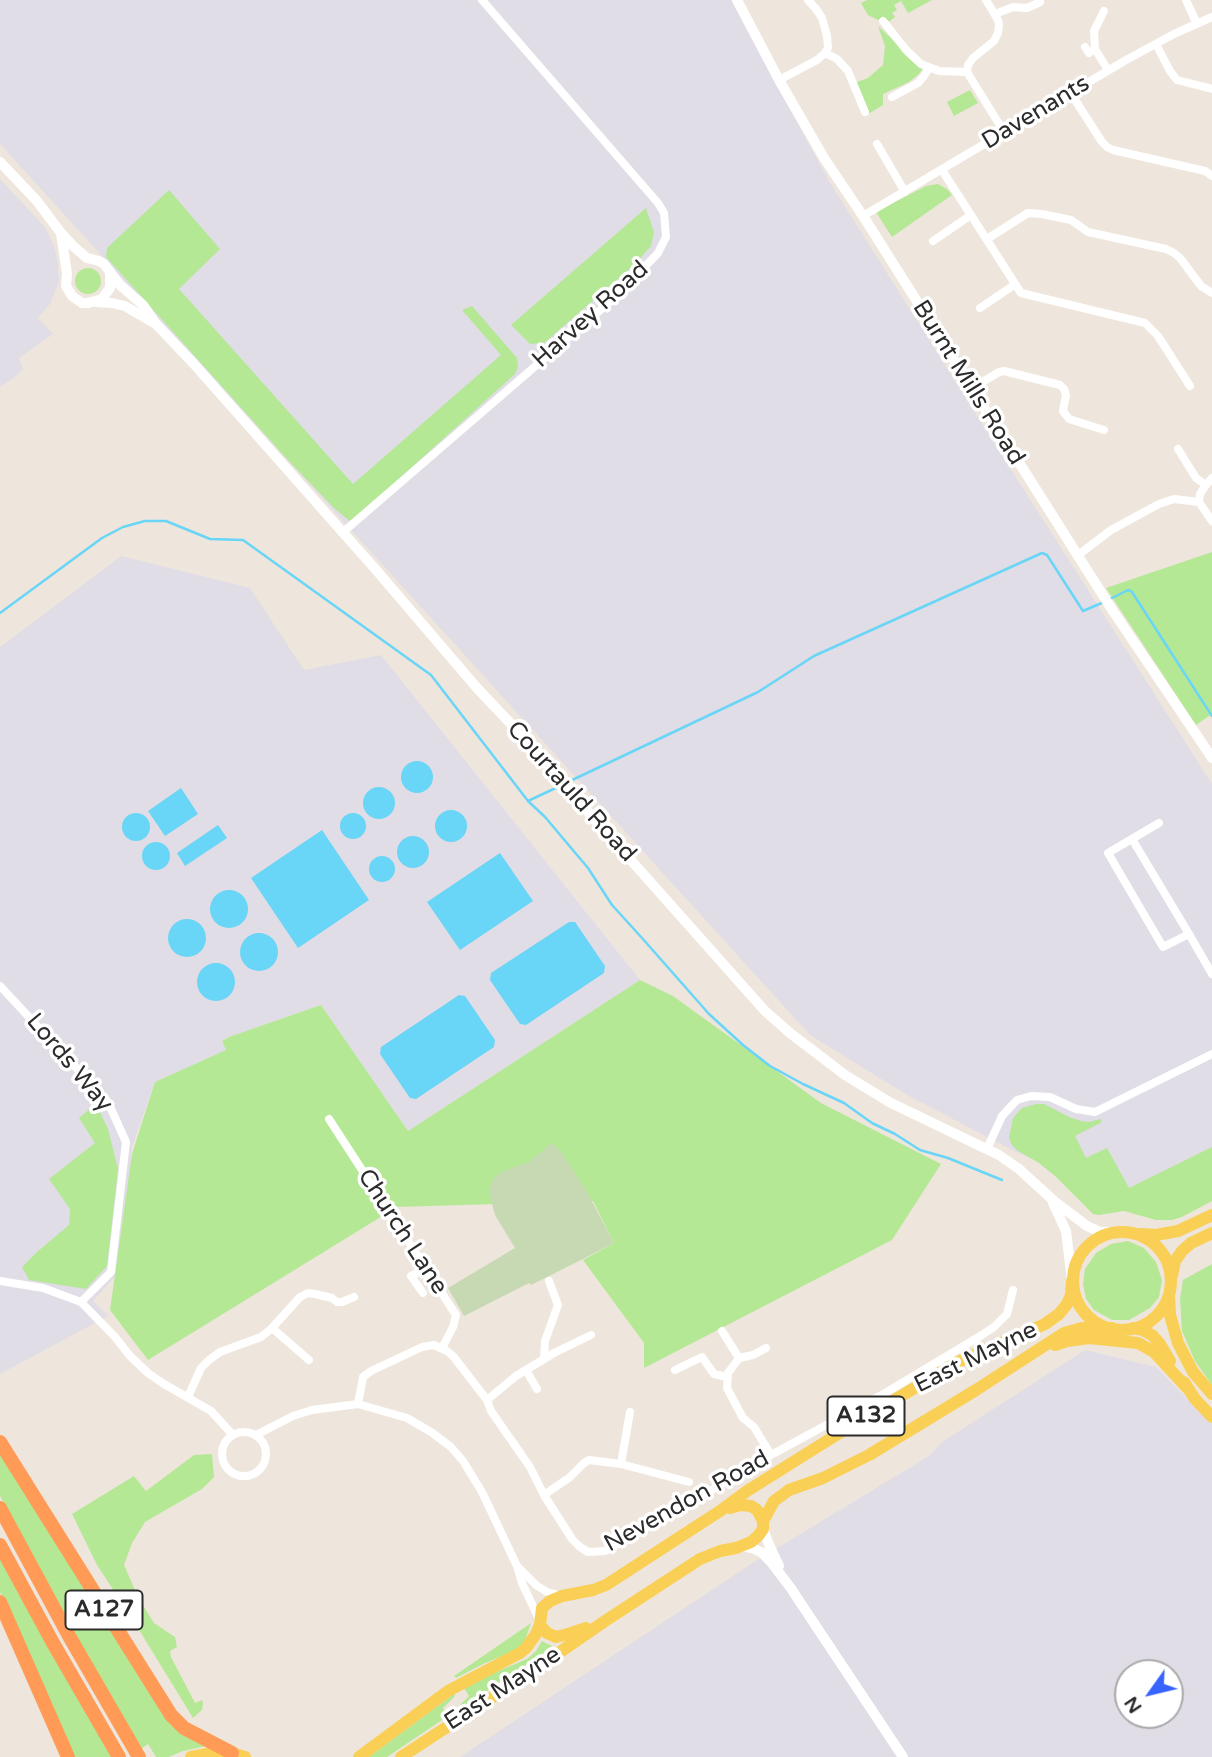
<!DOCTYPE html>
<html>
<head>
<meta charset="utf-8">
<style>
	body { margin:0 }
	#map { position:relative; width:1212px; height:1757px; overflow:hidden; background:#eee6dc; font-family:"Varela Round",sans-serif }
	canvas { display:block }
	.north { position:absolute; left:1114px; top:1659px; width:70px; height:70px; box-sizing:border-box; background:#fff; border:2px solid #aaa; border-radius:50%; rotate:236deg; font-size:19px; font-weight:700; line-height:28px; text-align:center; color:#2b2b2b }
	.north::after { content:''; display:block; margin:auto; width:24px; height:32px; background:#3963ff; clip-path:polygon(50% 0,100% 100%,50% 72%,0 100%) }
</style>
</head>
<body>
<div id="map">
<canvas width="1212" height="1757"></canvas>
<div class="north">N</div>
</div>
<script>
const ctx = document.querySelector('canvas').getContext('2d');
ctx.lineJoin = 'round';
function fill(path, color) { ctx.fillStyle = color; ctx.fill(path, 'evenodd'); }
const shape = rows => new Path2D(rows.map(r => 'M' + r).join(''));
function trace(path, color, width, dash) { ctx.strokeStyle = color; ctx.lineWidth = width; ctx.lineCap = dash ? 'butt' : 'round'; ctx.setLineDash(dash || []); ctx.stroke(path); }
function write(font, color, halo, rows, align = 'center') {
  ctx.font = font + ' "Varela Round",sans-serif'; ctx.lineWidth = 7; ctx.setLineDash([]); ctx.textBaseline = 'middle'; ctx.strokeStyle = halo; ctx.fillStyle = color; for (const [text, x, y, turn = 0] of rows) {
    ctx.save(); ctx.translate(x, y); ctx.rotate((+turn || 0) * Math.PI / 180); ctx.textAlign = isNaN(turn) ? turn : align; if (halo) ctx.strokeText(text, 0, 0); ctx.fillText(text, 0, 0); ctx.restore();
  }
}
fill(shape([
	[0,0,731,0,829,181,1003,457,1212,784,1212,1152,1123,1199,1012,1150,909,1096,810,1035,0,144],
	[0,179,45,227,55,249,58,264,59,282,50,304,38,318,53,334,19,358,23,369,14,378,0,387],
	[121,556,250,588,304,670,381,655,640,980,408,1131,321,1005,229,1037,222,1040,227,1050,155,1082,132,1147,122,1269,93,1301,108,1316,0,1374,0,647],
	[1085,1350,1156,1367,1212,1424,1212,1757,460,1757,751,1564,929,1456,942,1442],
	[1128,1673,1170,1673,1170,1715,1128,1715]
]), '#e0dde6');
fill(shape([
	[867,0,932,0,908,13,901,1,894,5,897,10,892,13,895,17,890,21,880,21,868,15,861,3],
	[878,26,923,68,919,74,909,82,883,94,883,105,865,116,851,84,868,78,883,65,885,46],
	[970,90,978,103,954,116,947,102],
	[938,184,947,189,952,195,892,237,876,212,926,186],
	[169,190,220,249,179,289,353,484,501,355,462,310,472,306,517,358,518,367,515,374,351,522,334,508,287,459,106,257,107,248],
	[646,208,654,232,651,246,633,266,544,343,530,344,511,325],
	'75 281a13 13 0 1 1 26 0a13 13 0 1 1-26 0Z',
	[1212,552,1212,714,1196,725,1106,588],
	[640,980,673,996,821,1103,941,1164,892,1240,644,1368,644,1343,583,1260,614,1243,593,1201,397,1207,148,1360,110,1310,132,1154,155,1082,226,1050,222,1041,229,1037,321,1005,408,1131],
	[96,1104,108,1129,118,1169,107,1266,86,1289,29,1280,22,1267,37,1252,69,1225,70,1209,49,1179,95,1143,79,1118],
	[1036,1104,1044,1104,1069,1117,1081,1121,1089,1122,1100,1119,1102,1122,1075,1136,1086,1158,1107,1148,1129,1188,1212,1147,1212,1201,1182,1217,1172,1220,1156,1220,1124,1211,1099,1215,1093,1214,1055,1176,1039,1163,1018,1151,1012,1145,1009,1138,1013,1118,1022,1108],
	[1128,1241,1144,1248,1156,1262,1162,1280,1159,1297,1150,1308,1129,1320,1112,1320,1094,1310,1086,1299,1083,1284,1085,1269,1096,1253,1111,1244],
	[1212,1264,1212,1385,1195,1361,1182,1331,1180,1299,1183,1280],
	[0,1452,164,1715,206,1746,183,1751,169,1757,156,1757,148,1744,141,1749,42,1576,0,1496],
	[212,1454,214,1477,202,1489,145,1522,132,1543,124,1565,139,1599,154,1623,175,1637,177,1647,170,1651,171,1657,195,1703,202,1700,203,1703,202,1710,193,1718,133,1620,97,1565,72,1514,134,1476,146,1491,194,1455],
	[0,1557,113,1757,74,1757,0,1592],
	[531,1623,525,1640,520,1646,509,1653,483,1664,456,1678,454,1676],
	[542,1641,552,1646,551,1648,458,1710,457,1708,469,1696,464,1688,489,1675,527,1659,536,1651],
	[454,1694,455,1696,443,1708,448,1716,387,1757,369,1757]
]), '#b4e895');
fill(shape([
	[552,1143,561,1151,587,1192,614,1243,571,1265,531,1285,529,1283,464,1316,448,1288,515,1248,495,1215,491,1200,489,1189,494,1178,501,1172,529,1162]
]), '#c6d9b2');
fill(shape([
	'401 777a16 16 0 1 1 32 0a16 16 0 1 1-32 0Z',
	'363 803a16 16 0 1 1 32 0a16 16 0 1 1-32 0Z',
	[181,788,198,814,165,836,148,811],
	'435 826a16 16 0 1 1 32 0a16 16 0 1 1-32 0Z',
	'122 827a14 14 0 1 1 28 0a14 14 0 1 1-28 0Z',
	'340 826a13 13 0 1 1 26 0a13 13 0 1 1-26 0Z',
	[218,825,227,838,185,866,177,853],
	[322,830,369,900,298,948,251,878],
	'397 852a16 16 0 1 1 32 0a16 16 0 1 1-32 0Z',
	'142 856a14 14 0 1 1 28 0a14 14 0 1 1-28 0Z',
	[500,853,533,901,460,950,427,902],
	'369 869a13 13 0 1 1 26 0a13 13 0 1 1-26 0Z',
	'210 909a19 19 0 1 1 38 0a19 19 0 1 1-38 0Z',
	'168 938a19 19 0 1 1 38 0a19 19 0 1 1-38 0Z',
	[569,922,575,922,605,966,604,973,526,1025,520,1024,490,980,491,973],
	'240 952a19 19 0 1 1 38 0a19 19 0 1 1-38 0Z',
	'197 982a19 19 0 1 1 38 0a19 19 0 1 1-38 0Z',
	[459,995,465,996,495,1040,494,1047,416,1099,410,1098,380,1054,381,1047]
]), '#69d5f7');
trace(shape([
	[1110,599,1126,591,1129,590,1132,592,1212,716],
	[0,613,102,538,123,527,145,521,166,521,210,539,243,540,431,675,528,801],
	[568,782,758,692,814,656,1042,553,1047,555,1083,611,1104,602],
	[562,785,528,801,545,817,588,868,612,905,642,938,709,1014,743,1045,770,1066,803,1084,844,1103,872,1123,895,1134,920,1150,948,1158,1002,1180]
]), '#69d5f7', 2.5);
trace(shape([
	[1186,0,1197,24],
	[1104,11,1094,31,1095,49,1108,70],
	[995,14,1013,7,1027,8,1040,2],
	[883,21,907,51,921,64,939,71,967,72,1004,132],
	[1156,44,1170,71,1177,80,1212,89],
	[1085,47,1089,53,1095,49],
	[825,53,837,59,848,71,865,112],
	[967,72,968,65,973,58,994,41,998,33,999,25,998,20,986,0],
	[779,80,817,60,825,53,828,48,827,36,822,18,816,9,808,0],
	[1070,92,1102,142,1107,147,1113,150,1205,171,1212,176],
	[892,97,918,83,924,76,929,68],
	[877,144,905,192],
	[942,170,1021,293,1145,323,1158,336,1190,386],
	[863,216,1126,60,1174,34,1212,17],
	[987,239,1028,213,1042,214,1071,220,1088,232,1166,249,1174,253,1180,258,1201,286,1212,293],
	[933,241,971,215],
	[980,308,1014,285],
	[971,389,999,372,1004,371,1060,385,1064,389,1066,395,1063,411,1069,419,1104,430],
	[1178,449,1196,478,1206,485],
	[1199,502,1212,521],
	[342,533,619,294,658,253,666,237,664,213,658,203,482,0],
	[1077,556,1111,530,1159,504,1174,499,1199,502,1200,494,1206,485,1212,478],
	[1159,823,1108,853,1163,947,1189,934,1212,974],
	[1132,839,1189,934],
	[0,986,108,1102,126,1142,111,1272,81,1302],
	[329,1119,456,1315,453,1327,442,1348],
	[987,1149,1002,1116,1017,1100,1031,1096,1050,1097,1076,1109,1095,1112,1212,1054],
	[0,1281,43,1288,81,1302,115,1337,130,1356,148,1373,164,1384,211,1411,232,1434],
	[423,1293,411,1276,426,1268],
	[272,1328,309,1360],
	[722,1331,739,1358],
	[766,1348,753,1355,739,1358,728,1373,727,1388,743,1418,754,1427,771,1455],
	[544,1359,545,1341,558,1305,549,1281],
	[526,1370,537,1389],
	[675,1370,702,1357,714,1374,727,1377],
	[188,1397,201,1368,209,1360,220,1352,261,1337,272,1328,300,1297,308,1293,315,1294,332,1298,337,1302,342,1302,354,1297],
	[487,1400,516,1376,554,1353,591,1335],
	[358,1404,363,1377,371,1371,422,1347,434,1345,447,1351,453,1356,487,1400,491,1411,530,1467,544,1495,572,1539,580,1547,588,1552,605,1551,678,1510,771,1455,887,1392,982,1335,994,1327,1007,1314,1013,1290],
	'222 1454a22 22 0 1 1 44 0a22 22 0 1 1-44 0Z',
	[256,1435,293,1416,312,1410,358,1404,407,1418,431,1432,451,1447,463,1461,482,1492,517,1566,522,1583,539,1619],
	[621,1464,689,1482],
	[544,1495,570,1477,584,1463,589,1460,621,1464,630,1412],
	[519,1568,536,1585,547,1592,562,1596]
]), '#fff', 8);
trace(shape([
	[737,0,779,80,824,158,863,216,1111,608,1212,758],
	[0,162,37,201,61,233,73,246,87,258,99,261,104,264,120,285,143,305,156,324,194,364,377,571,477,688,531,745,573,795,765,1011,790,1033,845,1075,891,1103,999,1155,1019,1169,1054,1201,1087,1226,1100,1232,1114,1232],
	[61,233,67,274,66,286,72,296,82,303,88,303,102,299,110,288,110,274],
	[96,302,112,303,125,306,154,323],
	[1053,1203,1066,1231,1072,1281],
	[763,1529,770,1547,779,1566],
	[742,1546,752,1548,761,1552,771,1562,790,1587,903,1757]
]), '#fff', 10);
trace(shape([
	'1073 1281a49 49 0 1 1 98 0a49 49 0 1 1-98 0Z',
	[1141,1234,1156,1235,1178,1231,1212,1215],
	[1172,1276,1175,1261,1182,1251,1191,1243,1212,1233],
	[1169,1296,1170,1315,1178,1343,1193,1372,1212,1394],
	[1133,1328,1142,1330,1152,1335,1160,1344,1170,1361],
	[1055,1345,1067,1341,1089,1338,1138,1343,1154,1352,1188,1389],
	[1184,1382,1195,1399,1212,1417],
	[730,1508,740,1505,751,1506,757,1510,763,1521],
	[540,1625,547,1633,556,1637,568,1634,586,1628],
	[191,1757,207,1754,232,1753,245,1757],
	[359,1757,448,1691,520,1653,526,1648,536,1634,540,1625,542,1608,550,1601,562,1596,593,1590,606,1585,720,1511,747,1491,857,1422,962,1360,1045,1324,1059,1314,1067,1304,1071,1295,1072,1281],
	[401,1757,534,1670,605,1621,700,1559,720,1551,736,1548,751,1542,758,1536,763,1529,763,1521,774,1501,789,1490,823,1478,869,1455,976,1390,1064,1333,1082,1328,1112,1328]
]), '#facf55', 12);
trace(shape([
	[0,1442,171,1715,184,1728,232,1753],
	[0,1508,69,1636,139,1757],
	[0,1545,53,1643,119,1757],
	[0,1602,68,1757]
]), '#ff9b57', 14);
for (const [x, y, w] of [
	[866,1416,77],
	[104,1610,77]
]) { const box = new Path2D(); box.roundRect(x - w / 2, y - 19.5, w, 39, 5); ctx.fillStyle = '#fff'; ctx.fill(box); trace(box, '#2b2b2b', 2); }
write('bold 23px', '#2b2b2b', null, [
	["A132",866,1416],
	["A127",104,1610]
]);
write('24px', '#2b2b2b', '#fff', [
	["Davenants",1036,113,-31],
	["Harvey Road",591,315,-42],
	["Burnt Mills Road",968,383,58],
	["Courtauld Road",571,792,48],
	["Lords Way",69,1063,50],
	["Church Lane",402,1232,57],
	["East Mayne",976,1358,-26],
	["Nevendon Road",687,1502,-29],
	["East Mayne",503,1689,-33]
]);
</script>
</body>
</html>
